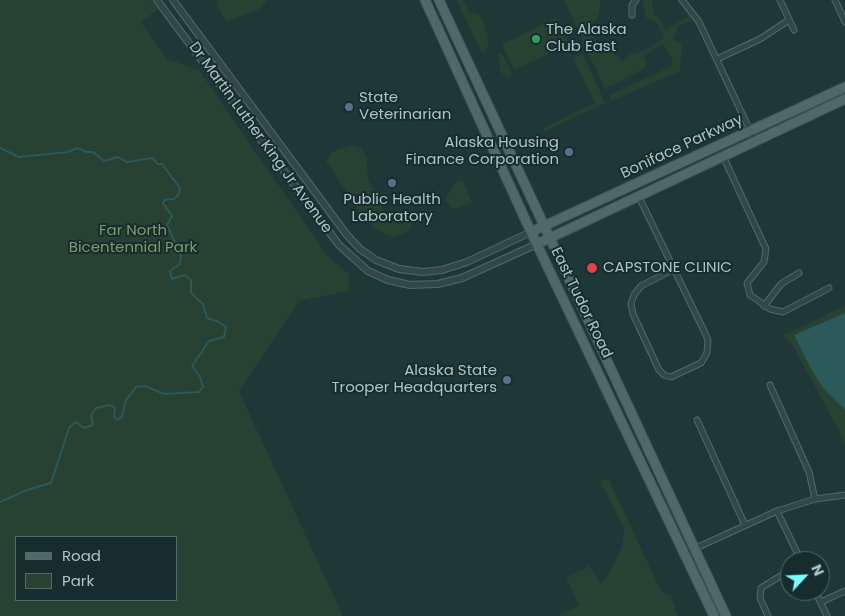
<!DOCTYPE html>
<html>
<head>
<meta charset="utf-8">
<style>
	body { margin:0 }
	#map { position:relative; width:845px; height:616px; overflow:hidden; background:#1e3838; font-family:Poppins,sans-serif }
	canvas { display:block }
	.legend { position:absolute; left:15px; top:536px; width:162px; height:65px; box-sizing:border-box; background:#172c2d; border:1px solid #53696a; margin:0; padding:6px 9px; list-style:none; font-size:15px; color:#acc4c5 }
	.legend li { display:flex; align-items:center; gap:10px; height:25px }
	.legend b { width:25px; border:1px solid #53696a }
	.north { position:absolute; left:780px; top:551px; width:50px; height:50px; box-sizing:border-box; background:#172c2d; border:1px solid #53696a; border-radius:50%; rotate:65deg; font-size:14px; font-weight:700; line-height:20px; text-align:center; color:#acc4c5 }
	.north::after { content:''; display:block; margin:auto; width:18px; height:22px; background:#77f9ff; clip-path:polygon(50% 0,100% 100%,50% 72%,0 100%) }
</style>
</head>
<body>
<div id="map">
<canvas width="845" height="616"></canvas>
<ul class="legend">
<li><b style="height:6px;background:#4f6969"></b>Road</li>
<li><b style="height:14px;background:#274132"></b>Park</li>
</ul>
<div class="north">N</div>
</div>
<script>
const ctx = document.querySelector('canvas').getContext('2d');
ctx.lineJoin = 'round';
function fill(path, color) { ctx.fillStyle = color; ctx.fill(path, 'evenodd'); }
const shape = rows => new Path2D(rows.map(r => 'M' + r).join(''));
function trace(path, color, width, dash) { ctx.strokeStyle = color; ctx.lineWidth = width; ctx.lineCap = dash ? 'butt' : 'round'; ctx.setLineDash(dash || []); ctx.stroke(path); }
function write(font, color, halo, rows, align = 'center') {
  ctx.font = font + ' Poppins,sans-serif'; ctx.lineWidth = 4; ctx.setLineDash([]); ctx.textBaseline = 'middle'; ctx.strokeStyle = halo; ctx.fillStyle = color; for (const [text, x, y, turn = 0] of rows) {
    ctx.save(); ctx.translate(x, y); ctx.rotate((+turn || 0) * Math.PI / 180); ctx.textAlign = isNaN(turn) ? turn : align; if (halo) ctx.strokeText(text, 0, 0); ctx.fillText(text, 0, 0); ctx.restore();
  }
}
fill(shape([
	[0,0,150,0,158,9,141,22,167,59,199,70,326,254,350,275,348,291,299,301,239,391,343,616,0,616],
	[16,537,176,537,176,600,16,600],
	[218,0,267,0,261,8,226,22,216,2],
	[457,0,463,0,470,13,478,13,485,26,489,43,484,52,481,52],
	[564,0,601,0,598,18,590,24,594,36,600,50,610,50,623,61,629,55,642,51,664,38,657,22,646,18,642,0,652,0,654,15,657,16,666,30,689,16,692,21,679,25,673,40,682,43,680,71,611,101,610,95,672,66,673,61,663,44,644,56,647,64,643,69,605,89],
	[556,18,569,44,514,70,502,44],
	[498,52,503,55,512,73,509,77,500,72],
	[583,54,605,103,544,132,543,128,595,103,573,58],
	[350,145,362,148,367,159,368,179,384,212,395,214,403,212,411,216,412,226,406,232,392,237,375,229,359,211,326,161,332,152],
	[462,180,472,202,457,209,451,208,445,199,456,181],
	[845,306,845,446,839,431,792,344,781,336],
	[602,480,609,480,661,591,671,596,678,616,557,616,579,605,566,578,589,566,601,584,608,575,622,547,624,529,601,483]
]), '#274132');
fill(shape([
	[845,313,845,410,823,388,811,369,794,335]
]), '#2c5959');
trace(shape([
	[0,148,19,157,68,152,77,148,87,152,93,152,104,161,118,157,127,162,152,158,158,164,162,164,180,188,179,194,174,199,164,200,163,203,172,216,167,225,181,256,180,264,170,271,172,279,184,275,191,280,191,293,203,304,207,318,219,322,226,327,224,337,209,341,192,366,200,377,203,387,199,392,164,394,145,386,136,387,126,400,122,416,118,420,114,417,115,408,110,405,96,408,91,415,93,425,84,428,76,422,69,428,51,483,27,490,0,502]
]), '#2c5959', 2);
const minor = shape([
	[682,0,699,22,755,141],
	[780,0,794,30],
	[835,0,845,22],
	[632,15,632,5,636,0],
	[717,59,760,39,789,20],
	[723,156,766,249,764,262,747,283,750,295,770,309,783,312,829,288],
	[638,195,706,335,708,340,707,353,701,363,671,377,664,375,659,370,633,314,631,304,634,295,641,286,674,269],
	[764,306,781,284,799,273],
	[770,385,809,472,815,499],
	[697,420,745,525],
	[777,511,801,561],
	[685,553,777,511,815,499,845,495],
	[815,591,827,616],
	[821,602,845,591],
	[768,616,760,598,761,588,790,570]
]);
const tertiary = shape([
	[157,0,339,245,368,271,388,280,410,285,438,284,462,278,537,244],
	[173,0,347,235,360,249,376,260,399,269,423,272,442,270,467,262,531,232]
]);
const primary = shape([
	[425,0,531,232,714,616],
	[439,0,726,616],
	[531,232,845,87],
	[537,244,845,99]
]);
trace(minor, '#526869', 7);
trace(tertiary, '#526869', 8);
trace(primary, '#3e5455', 11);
trace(minor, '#324848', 5);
trace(tertiary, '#324848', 6);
trace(primary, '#4f6969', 9);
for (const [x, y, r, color] of [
	[536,39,5,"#2e9e5b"],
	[349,107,5,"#5c6f8a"],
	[569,152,5,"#5c6f8a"],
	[392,183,5,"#5c6f8a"],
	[592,268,6,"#e0444e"],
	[507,380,5,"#5c6f8a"]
]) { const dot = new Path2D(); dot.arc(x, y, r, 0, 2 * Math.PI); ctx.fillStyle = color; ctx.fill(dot); trace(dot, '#172c2d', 2); }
write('15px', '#acc4c5', '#172c2d', [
	["The Alaska",546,30],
	["Club East",546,47],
	["State",359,98],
	["Veterinarian",359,115],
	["Alaska Housing",559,143,"right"],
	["Finance Corporation",559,160,"right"],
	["Public Health",392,200,"center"],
	["Laboratory",392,217,"center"],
	["CAPSTONE CLINIC",603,268],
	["Alaska State",497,371,"right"],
	["Trooper Headquarters",497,388,"right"]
], 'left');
write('15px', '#acc4c5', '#172c2d', [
	["Dr Martin Luther King Jr Avenue",260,138,54],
	["Boniface Parkway",682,147,-25],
	["East Tudor Road",581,303,64]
]);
write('15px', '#7b9c6a', '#172c2d', [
	["Far North",133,231],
	["Bicentennial Park",133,248]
]);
</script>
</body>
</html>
